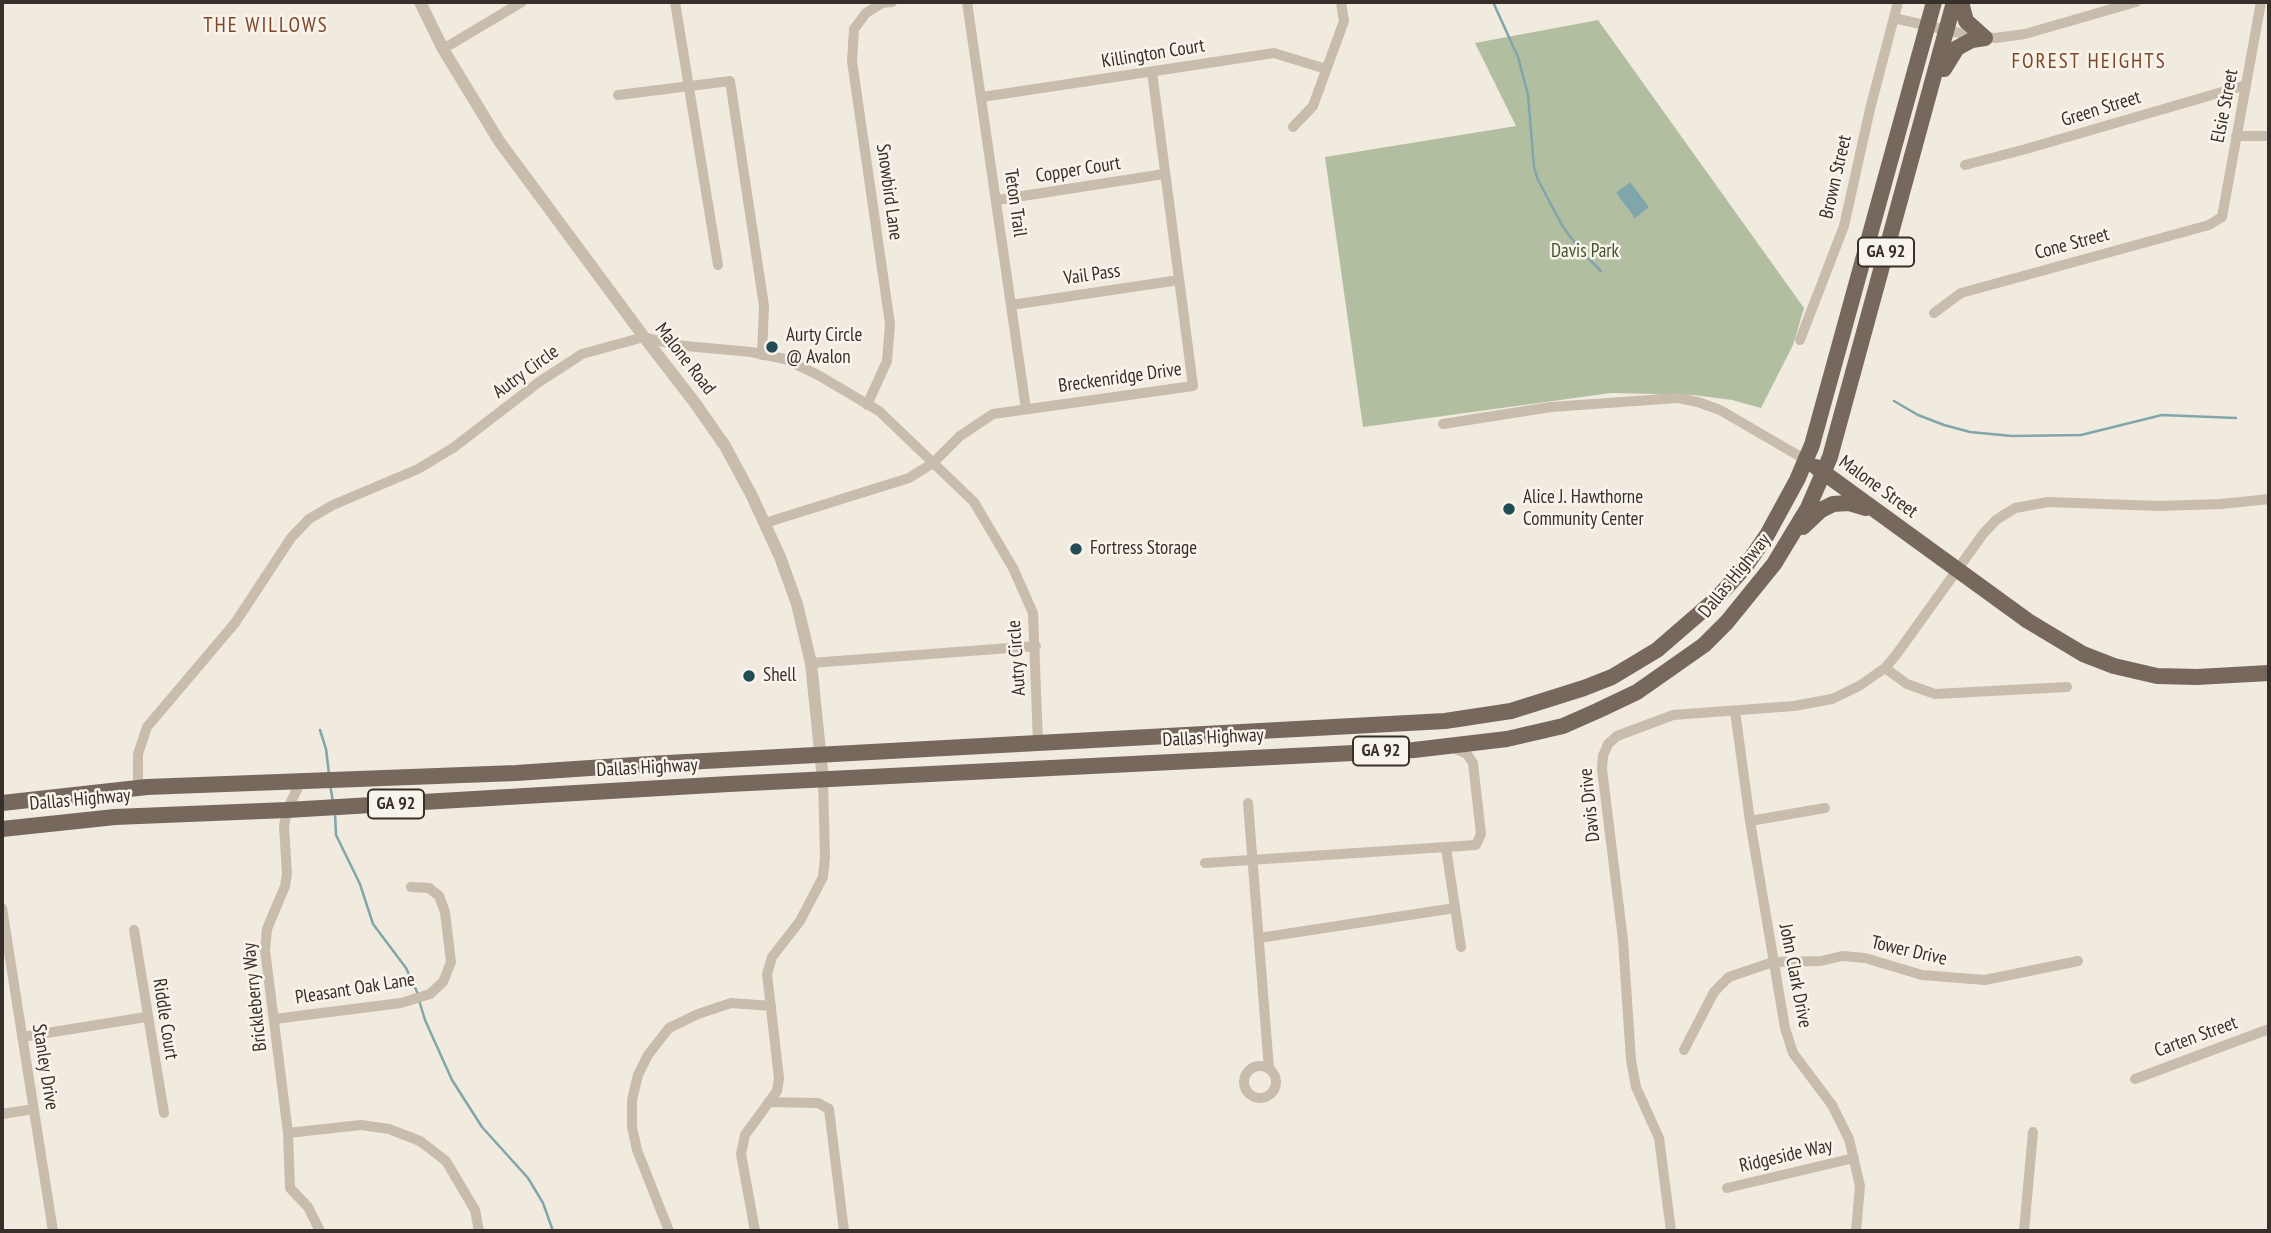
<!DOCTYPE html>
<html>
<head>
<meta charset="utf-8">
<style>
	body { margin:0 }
	#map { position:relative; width:2271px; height:1233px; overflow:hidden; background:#f1eadf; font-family:"PT Sans Narrow",sans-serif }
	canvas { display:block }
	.frame { position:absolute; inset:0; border:4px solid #372f2a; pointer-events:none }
</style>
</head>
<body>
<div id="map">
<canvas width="2271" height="1233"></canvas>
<div class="frame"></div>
</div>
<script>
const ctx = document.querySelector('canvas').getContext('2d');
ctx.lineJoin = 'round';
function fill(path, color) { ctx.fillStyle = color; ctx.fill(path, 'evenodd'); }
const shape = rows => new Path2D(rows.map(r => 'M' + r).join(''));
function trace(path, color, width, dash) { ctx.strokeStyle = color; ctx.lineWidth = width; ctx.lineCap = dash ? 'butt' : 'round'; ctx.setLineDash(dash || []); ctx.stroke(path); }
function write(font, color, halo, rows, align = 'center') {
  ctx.font = font + ' "PT Sans Narrow",sans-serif'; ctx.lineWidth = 5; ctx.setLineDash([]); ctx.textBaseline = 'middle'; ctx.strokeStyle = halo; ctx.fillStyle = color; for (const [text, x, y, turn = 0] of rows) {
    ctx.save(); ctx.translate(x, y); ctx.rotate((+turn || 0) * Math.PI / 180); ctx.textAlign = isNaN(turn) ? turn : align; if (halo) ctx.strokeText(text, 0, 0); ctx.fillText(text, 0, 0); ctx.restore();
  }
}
fill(shape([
	[1598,20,1804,308,1793,345,1761,408,1732,400,1694,395,1611,393,1363,427,1325,157,1516,126,1475,43]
]), '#b1bfa0');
fill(shape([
	[1630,182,1649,207,1634,219,1633,215,1616,193]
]), '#80a6ac');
trace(shape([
	[1493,2,1518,57,1528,95,1534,167,1538,180,1563,227,1581,251,1601,271],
	[1894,401,1918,415,1944,425,1970,432,2012,436,2081,435,2162,415,2236,418],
	[320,730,326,749,329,774],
	[330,784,333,802],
	[335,812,336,835,360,884,373,924,406,968,418,994],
	[419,1000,425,1020,452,1080,482,1127,528,1178,543,1203,553,1231]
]), '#80a6ac', 2.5);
trace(shape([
	[675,2,718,265],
	[967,2,1026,409],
	[1894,18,1973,36,1995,38,2025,34,2136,2],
	[443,49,522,2],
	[618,95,730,81,764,306,762,355],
	[982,97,1274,53,1326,69],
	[1293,127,1313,106,1344,21,1341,2],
	[2236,136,2269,136],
	[1965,165,2026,149,2246,85],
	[997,200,1164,174],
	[1011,305,1179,280],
	[1934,313,1961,293,2209,225,2222,217,2261,2],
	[1800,340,1844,226,1870,109,1898,2],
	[867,405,887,361,890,324,852,61,854,29,866,13,882,3,892,2],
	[1443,424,1551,407,1678,398,1698,402,1720,410,1806,460],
	[765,523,909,478,933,463,960,436,993,414,1193,386,1152,72],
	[811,663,1036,646],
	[1885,668,1907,684,1935,694,2067,687],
	[1735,711,1750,821,1785,1028,1793,1053,1832,1105,1849,1139,1860,1186,1856,1231],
	[138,788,138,754,147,727,235,623,291,538,309,519,333,505,418,469,453,448,539,382,582,354,644,337,675,345,751,352,785,359,818,375,879,411,974,502,1013,568,1033,613,1038,743],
	[1248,803,1269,1069],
	[1750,821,1825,808],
	[1446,848,1461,947],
	[1205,863,1476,845,1481,834,1473,763,1467,754,1451,747],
	[2,908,53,1231],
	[134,930,164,1113],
	[1259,938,1455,908],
	[274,1019,401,1003,430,994,443,982,451,962,445,912,439,896,429,888,411,887],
	[22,1037,146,1017],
	[1684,1050,1714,992,1729,977,1773,962,1821,961,1842,956,1865,958,1922,975,1985,980,2078,961],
	'1244 1082a16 16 0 1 1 32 0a16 16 0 1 1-32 0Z',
	[2135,1079,2269,1029],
	[769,1102,818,1103,829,1109,844,1231],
	[2,1114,34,1109],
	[288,1133,265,950,267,929,285,886,287,874,284,826,287,810,301,781],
	[1727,1188,1854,1158],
	[320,1231,308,1207,290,1188,288,1133,361,1125,389,1129,420,1141,446,1161,475,1210,479,1231],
	[669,1231,637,1150,632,1127,632,1100,638,1075,648,1055,669,1028,698,1014,731,1003,771,1006],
	[755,1231,741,1154,745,1135,777,1091,779,1078,767,974,772,957,800,921,823,877,825,857,823,780],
	[1671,1231,1659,1138,1636,1087,1631,1060,1623,940,1602,769,1603,756,1608,744,1617,736,1673,715,1794,706,1832,699,1859,686,1885,668,1896,655,1983,534,1996,520,2015,508,2048,502,2159,506,2221,504,2269,499],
	[2024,1231,2033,1132]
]), '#c8bcac', 10);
trace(shape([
	[420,2,443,49,499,141,644,337,695,403,725,446,752,496,780,557,797,604,811,663,823,780]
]), '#c8bcac', 12);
trace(shape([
	[1961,2,1966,21,1985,38],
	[1944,69,1957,48,1972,40,1985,38],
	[1816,467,2028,621,2083,654,2114,666,2157,676,2197,677,2269,673],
	[1803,527,1821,510,1833,504,1849,503,1866,508],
	[2,803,147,787,516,773,649,764,1445,721,1511,711,1584,688,1612,677,1657,650,1716,599,1745,567,1767,535,1797,480,1812,445,1934,2],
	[2,829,115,817,287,810,729,784,1414,750,1507,739,1563,726,1597,711,1637,692,1704,645,1727,622,1774,564,1808,508,1830,457,1954,2]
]), '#77685d', 16);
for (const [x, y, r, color] of [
	[772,347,7,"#234d55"],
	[1509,509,7,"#234d55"],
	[1076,549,7,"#234d55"],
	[749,676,7,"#234d55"]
]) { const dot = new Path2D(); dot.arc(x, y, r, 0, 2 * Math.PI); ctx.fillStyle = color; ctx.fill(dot); trace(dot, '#f9f4eb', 2.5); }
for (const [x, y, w] of [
	[1886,252,56],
	[1381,751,56],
	[396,804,56]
]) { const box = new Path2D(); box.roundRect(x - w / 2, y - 14.5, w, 29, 5); ctx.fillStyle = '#f9f4eb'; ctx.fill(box); trace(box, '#372f2a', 2); }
write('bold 18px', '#372f2a', null, [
	["GA 92",1886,252],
	["GA 92",1381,751],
	["GA 92",396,804]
]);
write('19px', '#372f2a', '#f9f4eb', [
	["Killington Court",1153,54,-9],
	["Elsie Street",2225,106,-79],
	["Green Street",2101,109,-17],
	["Copper Court",1078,170,-9],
	["Brown Street",1836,177,-77],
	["Snowbird Lane",889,192,82],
	["Teton Trail",1015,203,82],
	["Cone Street",2072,244,-15],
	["Vail Pass",1092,275,-8],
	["Malone Road",685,359,52],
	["Autry Circle",526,372,-36],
	["Breckenridge Drive",1120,378,-8],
	["Malone Street",1878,487,36],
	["Dallas Highway",1735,576,-51],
	["Autry Circle",1017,658,-94],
	["Dallas Highway",1213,738,-3],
	["Dallas Highway",647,768,-3],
	["Dallas Highway",80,800,-5],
	["Davis Drive",1590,805,-96],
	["Tower Drive",1909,951,13],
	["John Clark Drive",1795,976,79],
	["Pleasant Oak Lane",355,989,-9],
	["Brickleberry Way",255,997,-96],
	["Riddle Court",165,1019,81],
	["Carten Street",2196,1037,-20],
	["Stanley Drive",45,1067,81],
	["Ridgeside Way",1786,1156,-13]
]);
write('19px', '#435330', '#f9f4eb', [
	["Davis Park",1585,252]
]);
write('19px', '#372f2a', '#f9f4eb', [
	["Aurty Circle",786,336],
	["@ Avalon",786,358],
	["Alice J. Hawthorne",1523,498],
	["Community Center",1523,520],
	["Fortress Storage",1090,549],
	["Shell",763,676]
], 'left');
ctx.letterSpacing = '2px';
write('21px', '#7f472a', '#f9f4eb', [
	["THE WILLOWS",266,26],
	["FOREST HEIGHTS",2089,62]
]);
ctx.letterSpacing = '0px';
</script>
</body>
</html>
